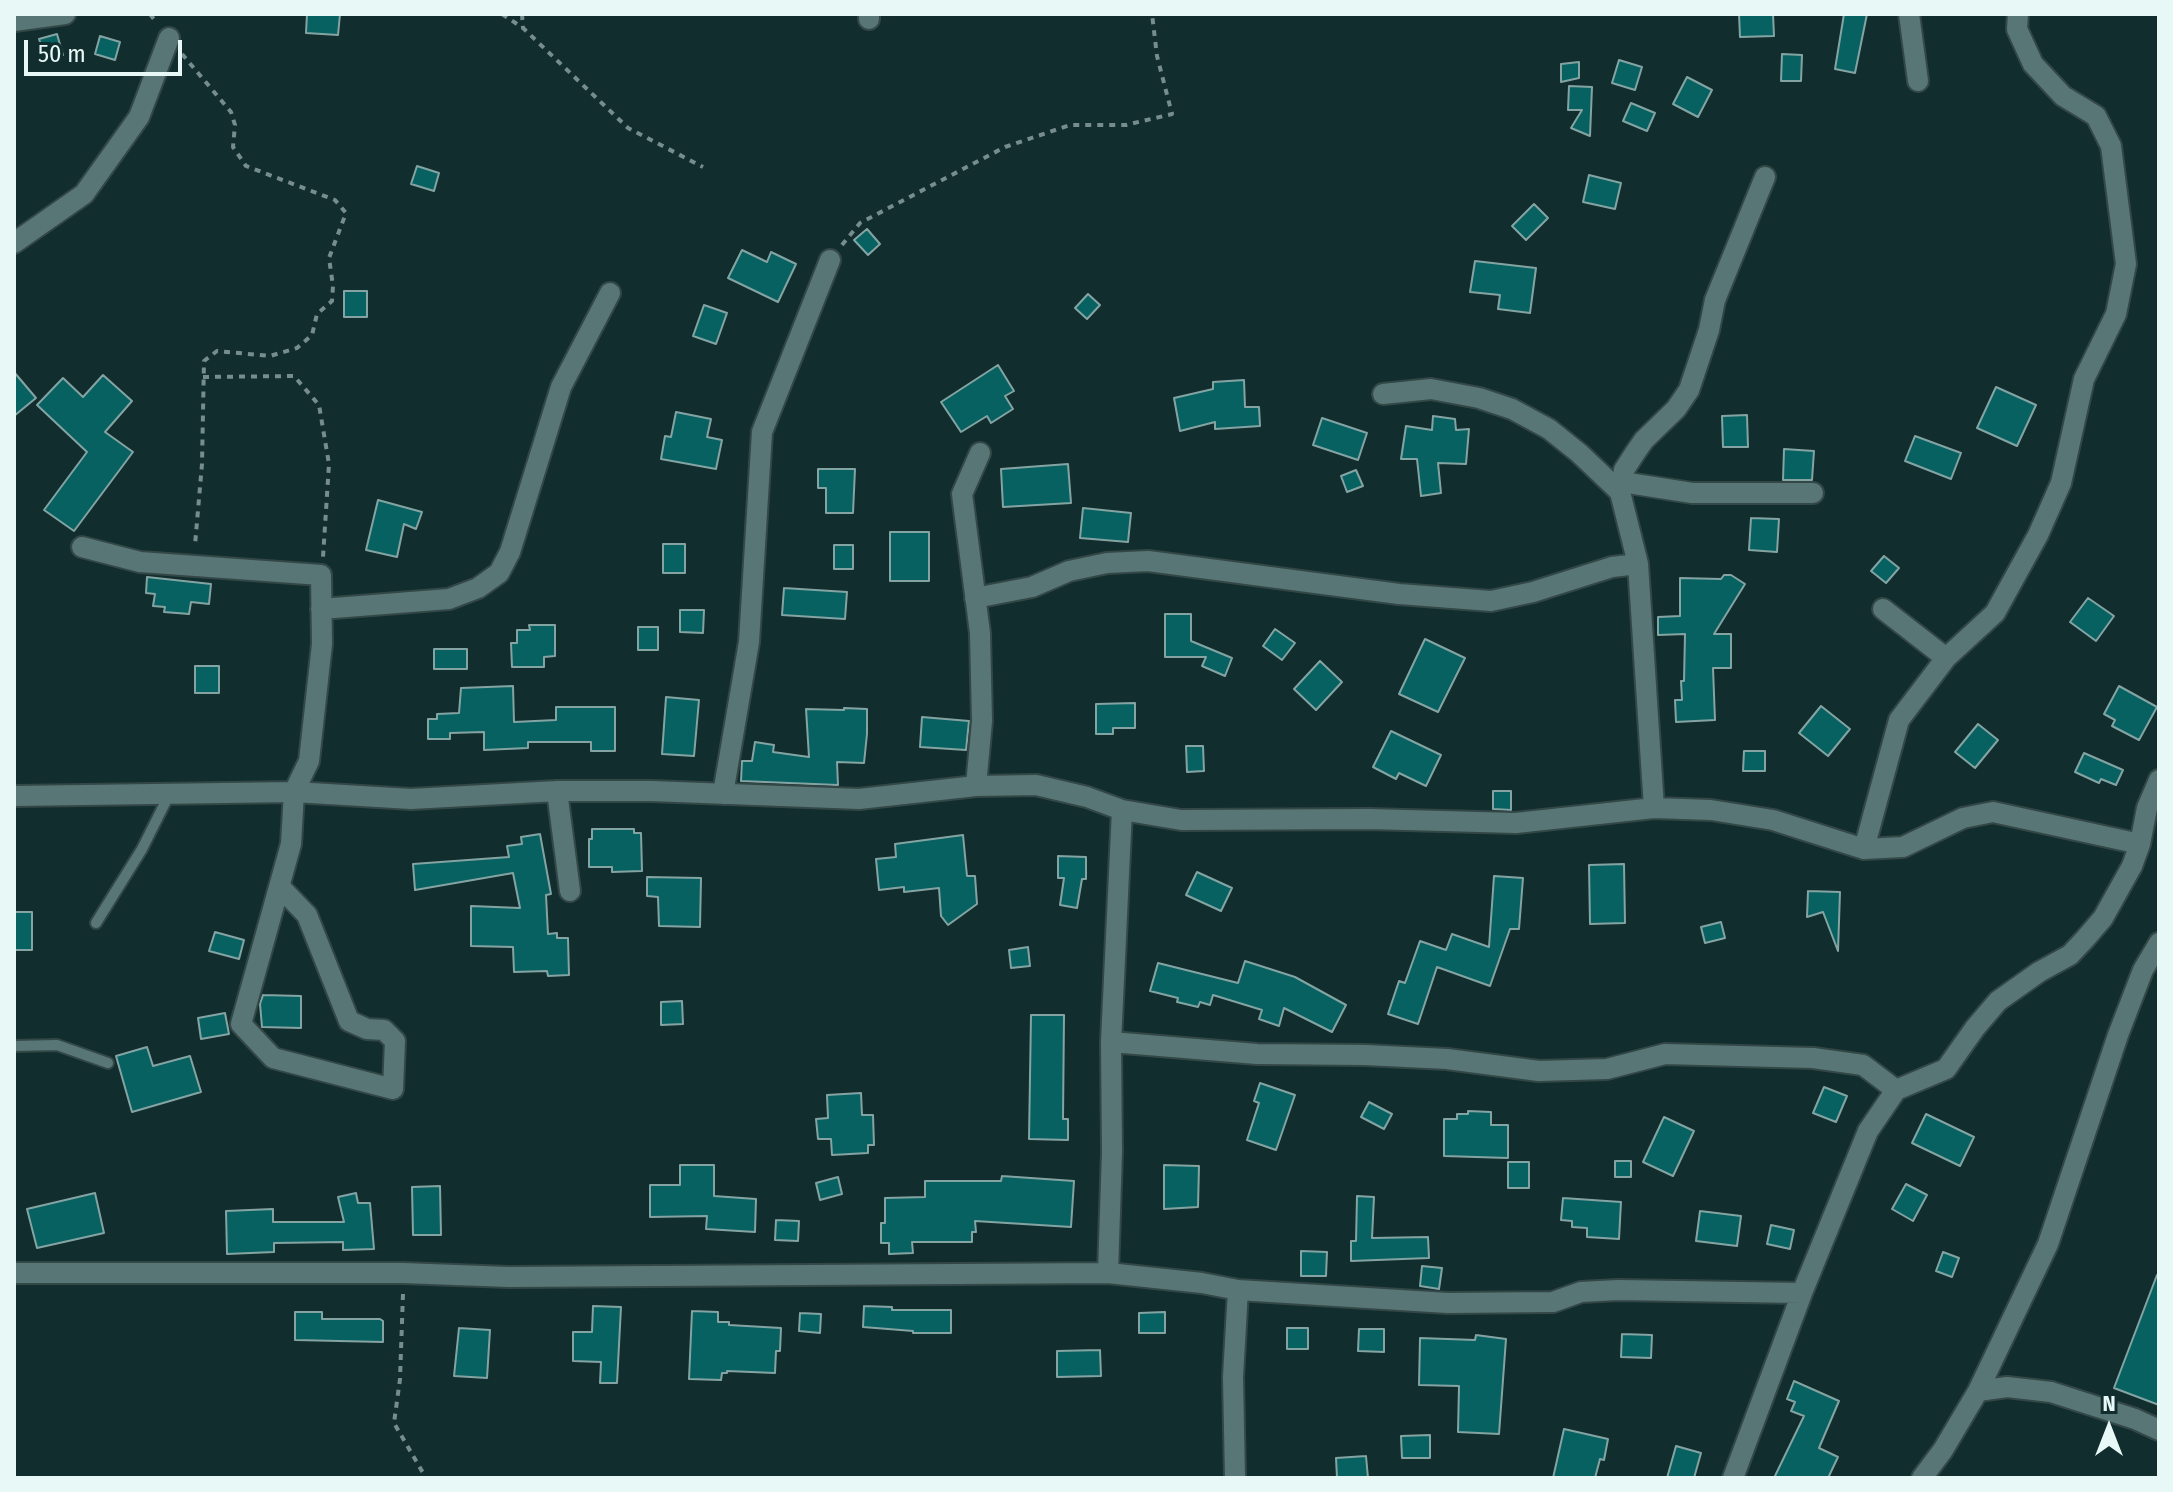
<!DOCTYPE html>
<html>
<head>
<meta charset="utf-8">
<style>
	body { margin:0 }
	#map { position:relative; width:2173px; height:1492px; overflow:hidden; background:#112d2d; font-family:"Fira Sans Condensed",sans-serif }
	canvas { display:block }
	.frame { position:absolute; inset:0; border:16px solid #e8f8f7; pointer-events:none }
	.north { position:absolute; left:2069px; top:1388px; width:80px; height:80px; -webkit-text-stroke:6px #112d2d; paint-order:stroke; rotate:0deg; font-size:22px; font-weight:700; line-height:32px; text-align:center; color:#e8f8f7 }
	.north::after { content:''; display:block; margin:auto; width:28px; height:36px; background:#e8f8f7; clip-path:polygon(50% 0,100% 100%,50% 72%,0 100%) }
	.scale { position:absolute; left:24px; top:40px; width:158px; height:36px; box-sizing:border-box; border:4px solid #e8f8f7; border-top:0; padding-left:10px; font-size:24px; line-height:28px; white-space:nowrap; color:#e8f8f7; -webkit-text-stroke:6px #112d2d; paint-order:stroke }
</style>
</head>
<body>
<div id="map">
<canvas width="2173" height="1492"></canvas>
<div class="frame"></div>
<div class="north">N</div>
<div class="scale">50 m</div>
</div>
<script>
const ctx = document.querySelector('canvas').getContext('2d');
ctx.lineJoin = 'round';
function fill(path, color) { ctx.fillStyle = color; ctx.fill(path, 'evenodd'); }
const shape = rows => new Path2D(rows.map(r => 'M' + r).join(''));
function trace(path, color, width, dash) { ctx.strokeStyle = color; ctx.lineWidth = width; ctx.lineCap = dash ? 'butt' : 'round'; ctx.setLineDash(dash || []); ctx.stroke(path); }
const building = shape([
	[307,14,340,14,338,35,306,33,307,14],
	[1739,14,1773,14,1774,36,1740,37,1739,14],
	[1844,14,1867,14,1855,73,1835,69,1844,14],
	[57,34,63,55,46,60,39,39,57,34],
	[100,36,120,42,115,60,95,54,100,36],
	[1782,54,1802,55,1801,81,1781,81,1782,54],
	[1619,60,1642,67,1635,90,1612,83,1619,60],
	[1579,62,1579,78,1561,82,1561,64,1579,62],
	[1687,77,1712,90,1698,117,1673,104,1687,77],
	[1569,86,1592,87,1590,136,1571,128,1582,110,1568,110,1569,86],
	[1631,103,1655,113,1647,131,1623,121,1631,103],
	[417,166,439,173,434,191,411,184,417,166],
	[1589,175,1621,183,1615,209,1583,202,1589,175],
	[1534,204,1548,218,1526,240,1512,226,1534,204],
	[867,229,880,244,868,255,854,240,867,229],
	[742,250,767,262,771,252,796,264,778,302,728,278,742,250],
	[1475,261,1536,268,1530,313,1498,309,1500,295,1470,292,1475,261],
	[344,291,367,291,367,317,344,317,344,291],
	[1088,294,1100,305,1087,319,1075,308,1088,294],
	[704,305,727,313,716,344,693,336,704,305],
	[998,365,1014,391,1005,396,1013,409,991,423,987,416,961,432,941,402,998,365],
	[14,372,36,398,14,416,14,372],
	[103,375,132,401,105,432,133,452,74,531,44,510,87,452,37,405,63,378,83,397,103,375],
	[1244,380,1245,407,1259,407,1260,426,1215,429,1215,422,1180,431,1174,398,1213,389,1213,382,1244,380],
	[1996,387,2036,405,2017,446,1977,428,1996,387],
	[676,412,711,419,707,437,722,440,716,469,661,459,665,436,671,437,676,412],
	[1747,415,1748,447,1723,447,1722,416,1747,415],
	[1433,416,1455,419,1456,430,1469,429,1466,464,1438,463,1441,493,1421,496,1417,459,1401,459,1406,426,1432,430,1433,416],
	[1322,418,1367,433,1358,460,1313,445,1322,418],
	[1915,436,1961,453,1951,479,1905,461,1915,436],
	[1784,449,1814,451,1812,480,1783,480,1784,449],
	[1068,464,1071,503,1003,507,1001,469,1068,464],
	[818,469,855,469,853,513,826,513,826,488,818,488,818,469],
	[1356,470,1363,486,1347,492,1341,476,1356,470],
	[378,500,422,512,416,529,404,524,397,557,366,550,378,500],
	[1083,508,1131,513,1128,542,1080,538,1083,508],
	[1751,518,1779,519,1777,552,1749,550,1751,518],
	[890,532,929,532,929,581,890,581,890,532],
	[663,544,685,544,685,573,663,573,663,544],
	[834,545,853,545,853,569,834,569,834,545],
	[1884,556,1899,568,1886,583,1871,571,1884,556],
	[1724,575,1731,575,1745,584,1714,634,1731,634,1731,668,1713,668,1715,720,1676,722,1675,700,1682,700,1681,681,1684,681,1685,634,1658,635,1658,617,1680,616,1680,578,1721,579,1724,575],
	[147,577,211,584,209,604,191,602,189,614,164,612,165,607,153,606,155,594,146,593,147,577],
	[784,588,847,592,845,619,782,615,784,588],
	[2088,598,2114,616,2096,641,2070,622,2088,598],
	[680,610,704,610,703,633,680,632,680,610],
	[1165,614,1191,614,1191,641,1232,658,1225,676,1202,666,1206,657,1165,657,1165,614],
	[529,625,555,625,555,656,544,657,544,667,512,667,511,643,517,643,517,630,530,630,529,625],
	[638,627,658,627,658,650,638,650,638,627],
	[1275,629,1295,643,1282,660,1263,646,1275,629],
	[1425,639,1465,658,1438,712,1399,694,1425,639],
	[434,649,467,649,467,669,434,669,434,649],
	[1320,661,1342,682,1316,710,1294,689,1320,661],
	[195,666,219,666,219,693,195,693,195,666],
	[513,686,514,722,556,720,556,707,615,707,615,751,591,751,591,742,528,742,528,748,484,750,484,732,450,733,450,739,428,739,428,719,437,719,437,714,459,713,461,688,513,686],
	[2119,686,2157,707,2139,740,2112,726,2115,720,2104,714,2119,686],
	[666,697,699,700,694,756,662,754,666,697],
	[1135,703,1135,728,1113,728,1113,734,1096,734,1096,704,1135,703],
	[1821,706,1850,729,1828,756,1799,733,1821,706],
	[844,708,867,709,867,734,864,763,837,762,838,785,741,781,742,761,752,761,755,742,774,745,773,752,809,757,806,709,844,710,844,708],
	[922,717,969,721,966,750,920,747,922,717],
	[1978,724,1998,740,1975,768,1955,752,1978,724],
	[1391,731,1441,755,1426,786,1399,773,1396,779,1373,767,1391,731],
	[1186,746,1203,746,1204,771,1187,772,1186,746],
	[1744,751,1765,751,1765,771,1743,771,1744,751],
	[2084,753,2123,770,2116,785,2101,779,2099,783,2075,772,2084,753],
	[1493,791,1511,791,1511,810,1493,809,1493,791],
	[592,829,634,829,634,833,641,833,642,871,612,872,612,867,589,867,589,839,592,839,592,829],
	[540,834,551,894,546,895,548,934,557,933,557,938,568,938,569,975,548,976,547,971,514,972,513,947,471,946,471,906,520,908,513,873,415,890,413,864,509,857,507,846,522,844,521,837,540,834],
	[963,835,967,876,975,876,977,904,948,925,941,916,939,888,904,892,904,887,879,890,876,859,896,857,895,844,963,835],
	[1058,856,1086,857,1086,879,1082,879,1077,908,1060,905,1064,878,1058,878,1058,856],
	[1624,864,1625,923,1590,924,1589,865,1624,864],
	[1197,872,1232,888,1221,911,1186,895,1197,872],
	[1494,876,1523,878,1519,929,1510,929,1490,986,1437,967,1418,1024,1388,1014,1399,981,1405,983,1420,941,1446,950,1452,934,1489,947,1494,876],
	[647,877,701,878,700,927,659,926,658,897,647,896,647,877],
	[1808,891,1840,892,1838,951,1823,912,1807,917,1808,891],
	[14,912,32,912,32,950,14,950,14,912],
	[1721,922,1725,938,1705,943,1701,927,1721,922],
	[215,932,244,940,239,959,209,951,215,932],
	[1028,947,1030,966,1011,968,1009,950,1028,947],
	[1245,961,1295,977,1346,1005,1332,1032,1284,1008,1279,1026,1259,1019,1262,1010,1213,995,1210,1005,1200,1002,1198,1007,1177,1002,1178,998,1150,991,1158,963,1238,983,1245,961],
	[263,995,301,996,301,1028,262,1027,260,1004,263,995],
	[682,1001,683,1024,661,1025,661,1002,682,1001],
	[225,1013,229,1034,201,1039,198,1018,225,1013],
	[1031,1015,1064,1015,1063,1119,1068,1119,1068,1140,1029,1139,1031,1015],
	[147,1047,153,1066,190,1056,201,1092,132,1112,116,1056,147,1047],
	[1260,1083,1295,1095,1276,1150,1247,1140,1259,1103,1254,1101,1260,1083],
	[1824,1087,1847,1096,1836,1122,1813,1113,1824,1087],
	[861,1093,862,1115,873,1115,874,1145,868,1145,868,1153,832,1155,831,1139,818,1139,816,1119,828,1118,827,1095,861,1093],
	[1369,1102,1392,1114,1384,1129,1361,1117,1369,1102],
	[1468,1111,1491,1112,1491,1125,1508,1125,1508,1158,1444,1156,1444,1119,1457,1119,1457,1114,1468,1114,1468,1111],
	[1926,1114,1974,1137,1960,1166,1912,1143,1926,1114],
	[1664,1117,1694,1131,1673,1176,1643,1162,1664,1117],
	[1615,1161,1631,1161,1631,1177,1615,1177,1615,1161],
	[1508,1162,1529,1162,1529,1188,1508,1188,1508,1162],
	[680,1165,714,1165,714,1196,756,1199,755,1232,706,1229,707,1216,650,1217,650,1185,680,1185,680,1165],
	[1164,1165,1199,1166,1198,1207,1164,1209,1164,1165],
	[1002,1176,1074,1181,1071,1227,975,1221,976,1232,972,1232,972,1242,912,1242,913,1253,889,1254,889,1243,881,1243,881,1223,885,1223,885,1198,925,1197,925,1181,1001,1181,1002,1176],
	[838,1177,842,1194,820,1200,816,1183,838,1177],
	[1906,1184,1927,1195,1913,1221,1892,1209,1906,1184],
	[440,1186,441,1235,413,1235,412,1187,440,1186],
	[95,1193,104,1233,37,1248,27,1209,95,1193],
	[356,1193,358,1203,370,1203,374,1249,343,1250,343,1242,274,1243,274,1252,227,1254,226,1211,273,1209,273,1222,344,1222,338,1197,356,1193],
	[1357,1196,1374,1197,1372,1238,1428,1237,1429,1258,1351,1261,1351,1241,1356,1241,1357,1196],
	[1563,1198,1621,1202,1619,1239,1587,1237,1587,1228,1572,1227,1572,1221,1561,1220,1563,1198],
	[1700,1211,1741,1216,1737,1246,1696,1241,1700,1211],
	[776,1220,799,1221,798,1241,775,1240,776,1220],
	[1771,1225,1794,1230,1790,1249,1767,1244,1771,1225],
	[1301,1251,1327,1252,1326,1276,1301,1276,1301,1251],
	[1943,1252,1959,1258,1952,1277,1936,1271,1943,1252],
	[1422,1266,1442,1268,1439,1289,1420,1286,1422,1266],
	[2157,1275,2159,1275,2159,1405,2114,1388,2157,1275],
	[593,1306,621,1307,617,1383,600,1383,601,1362,573,1361,573,1332,592,1332,593,1306],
	[864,1306,892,1307,892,1310,951,1310,951,1333,913,1333,913,1331,863,1327,864,1306],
	[692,1311,718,1312,718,1322,729,1322,729,1325,781,1328,780,1351,776,1351,775,1373,727,1371,727,1373,722,1373,721,1380,689,1379,692,1311],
	[295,1312,322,1312,322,1319,380,1319,383,1321,383,1342,295,1340,295,1312],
	[1165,1312,1165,1333,1139,1333,1139,1313,1165,1312],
	[800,1313,821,1314,820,1333,799,1331,800,1313],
	[459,1328,490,1330,487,1378,454,1376,459,1328],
	[1287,1328,1308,1328,1308,1349,1287,1349,1287,1328],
	[1359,1329,1384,1329,1384,1352,1358,1351,1359,1329],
	[1622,1334,1652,1335,1651,1358,1621,1357,1622,1334],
	[1476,1335,1506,1339,1499,1434,1458,1432,1459,1386,1419,1385,1420,1338,1475,1340,1476,1335],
	[1100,1350,1101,1376,1057,1377,1057,1351,1100,1350],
	[1794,1381,1839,1401,1819,1448,1838,1457,1828,1478,1774,1478,1804,1416,1791,1411,1795,1402,1787,1399,1794,1381],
	[1564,1429,1608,1439,1604,1460,1600,1459,1595,1478,1553,1478,1564,1429],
	[1430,1435,1430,1458,1402,1458,1401,1436,1430,1435],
	[1676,1446,1701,1453,1694,1478,1667,1478,1676,1446],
	[1366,1456,1368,1478,1337,1478,1336,1458,1366,1456]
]);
fill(building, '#086161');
trace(building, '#84a4a3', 2);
const lane = shape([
	[96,923,142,849,170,793],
	[14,1046,57,1045,108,1063]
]);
const street = shape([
	[869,14,869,19],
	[1909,14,1918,81],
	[14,21,65,14],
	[14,243,84,194,139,117,169,38],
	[1383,394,1431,389,1479,398,1512,409,1549,429,1579,453,1620,492],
	[1622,482,1692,493,1813,493],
	[82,547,140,562,321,575,322,644,309,761,294,792,291,844,241,1024,273,1058,393,1089,395,1041,384,1030,367,1029,349,1021,307,915,280,887],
	[975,598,1032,587,1069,571,1107,563,1148,561,1399,594,1491,601,1533,592,1612,567,1638,564],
	[321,609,449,599,478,588,499,573,510,552,561,387,610,293],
	[1883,609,1946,658],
	[976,786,982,721,980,633,962,494,980,453],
	[557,791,570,891],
	[723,794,749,642,762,432,830,260],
	[14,796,294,792,411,799,557,791,651,791,859,799,976,786,1036,785,1087,797,1122,810,1181,820,1369,819,1516,823,1654,808,1711,810,1773,820,1864,849,1903,847,1963,818,1993,812,2140,844],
	[1654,808,1638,564,1620,492,1624,470,1635,453,1644,440,1676,409,1689,390,1709,330,1715,300,1765,177],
	[1864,849,1899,720,1946,658,1995,613,2038,535,2061,483,2084,379,2116,314,2126,264,2111,146,2096,116,2063,96,2033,64,2017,29,2018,14],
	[1111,1042,1122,810],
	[14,1273,403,1273,509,1277,1108,1273,1202,1283,1238,1290,1233,1377,1235,1478],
	[1108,1273,1112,1152,1111,1042,1257,1054,1365,1055,1447,1059,1539,1071,1607,1069,1665,1054,1813,1058,1863,1065,1896,1090,1946,1069,1975,1028,1998,1001,2039,972,2070,955,2085,939,2103,918,2132,866,2140,844,2147,808,2159,780],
	[1238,1290,1448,1303,1553,1302,1581,1292,1618,1290,1802,1293,1868,1131,1896,1090],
	[1978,1391,2007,1387,2051,1392,2135,1419,2159,1430],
	[1733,1478,1802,1293],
	[1922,1478,1943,1450,1978,1391,2048,1244,2118,1035,2143,970,2159,943]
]);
trace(lane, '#334747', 14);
trace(street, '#334747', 24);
trace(shape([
	[150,14,156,22],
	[502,14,523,28,628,128,703,167],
	[522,14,523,28],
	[182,54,231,112,235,125,233,147,246,166,335,200,346,213,329,258,333,286,332,301,317,314,312,335,297,348,270,356,217,351,204,361,202,464,195,545],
	[842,245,860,223,1005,147,1070,125,1126,125,1172,114,1157,56,1152,14],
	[203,377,294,376,319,405,329,464,323,557],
	[403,1294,400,1379,394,1423,426,1478]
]), '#778d8d', 4, [6, 6]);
trace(lane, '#587675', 10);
trace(street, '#587675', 20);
</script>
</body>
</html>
